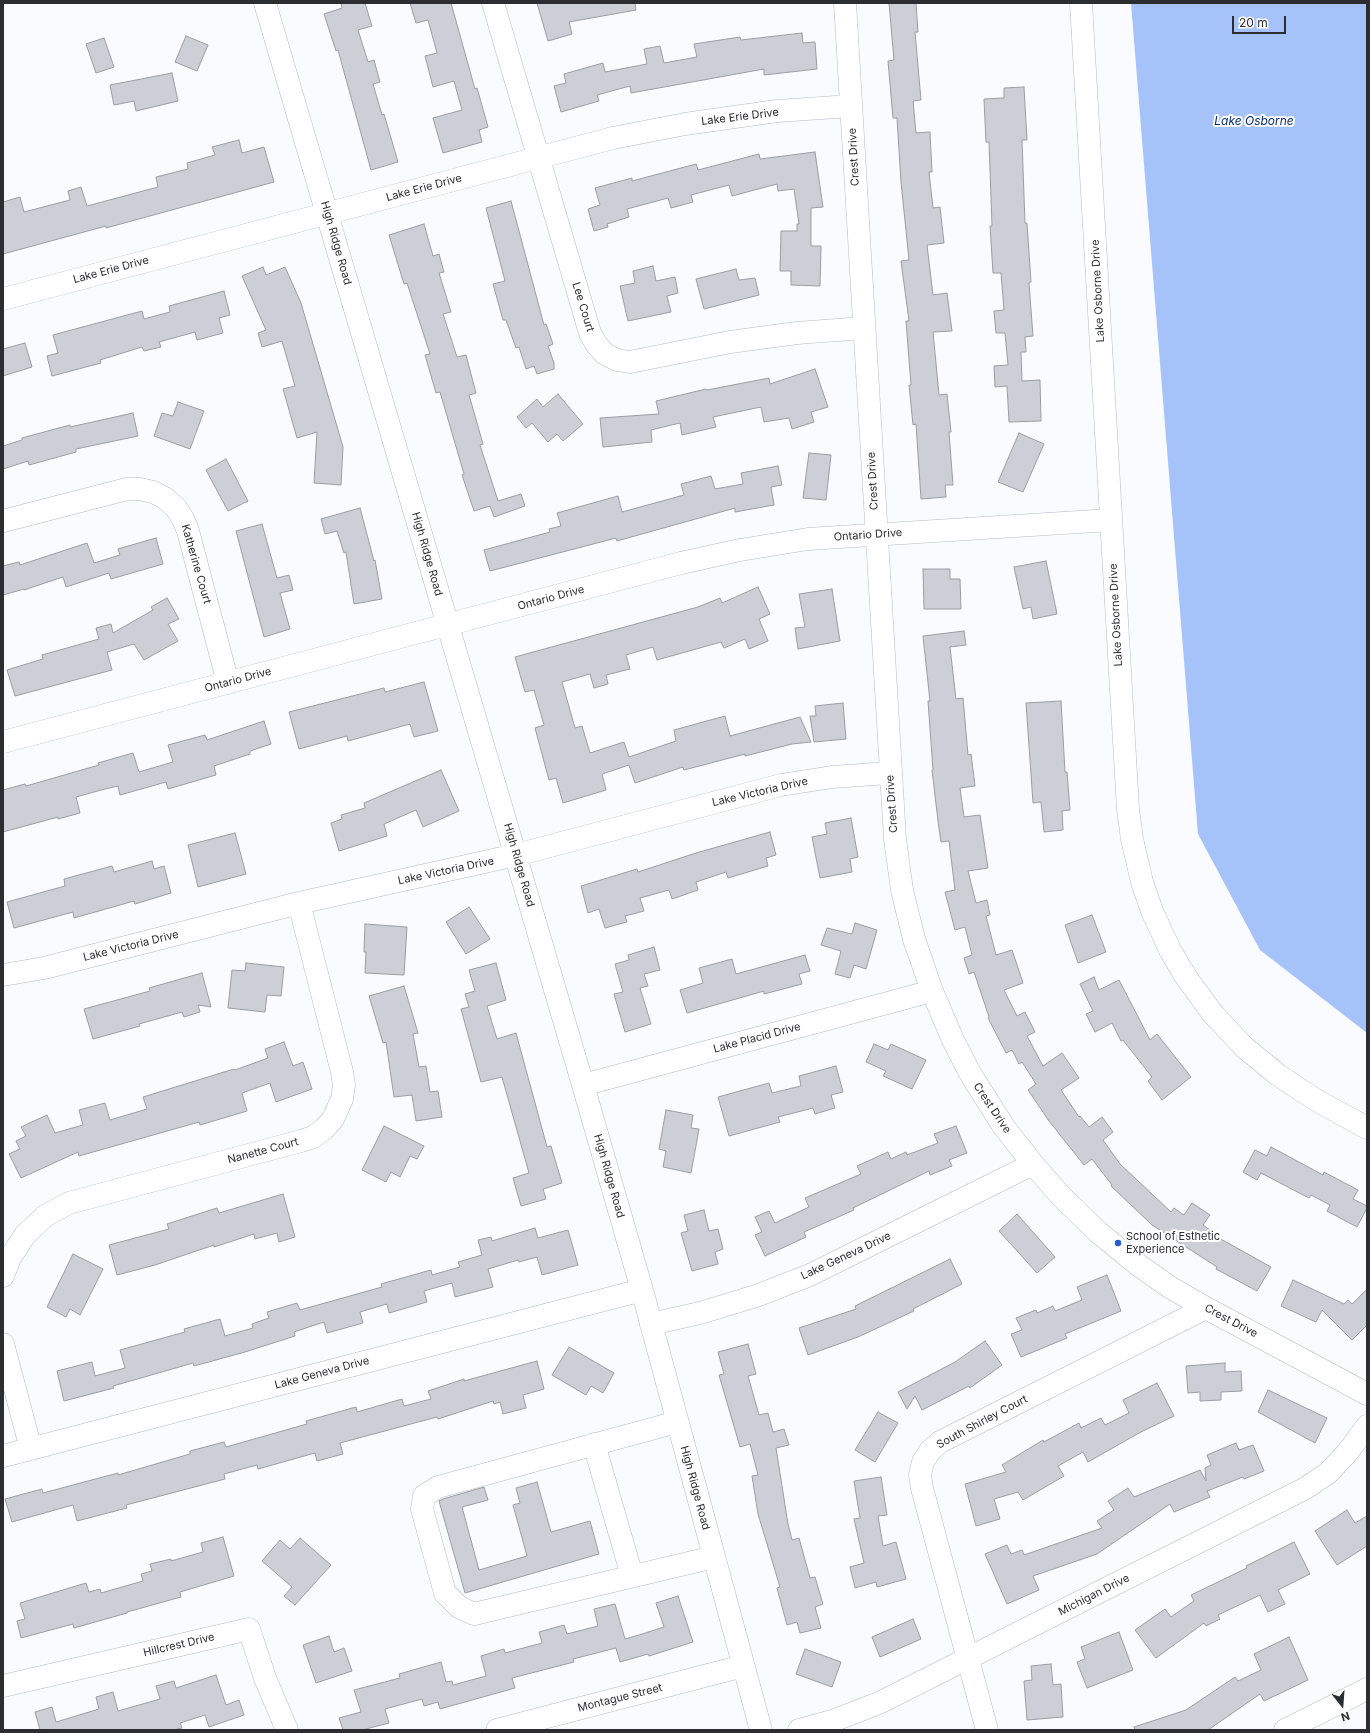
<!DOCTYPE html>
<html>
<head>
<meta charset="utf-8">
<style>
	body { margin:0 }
	#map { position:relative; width:1370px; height:1733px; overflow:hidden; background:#f9fbff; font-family:Inter,sans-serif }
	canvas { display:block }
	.frame { position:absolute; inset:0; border:4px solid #2c2d30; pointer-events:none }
	.north { position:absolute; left:1322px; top:1685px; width:40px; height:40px; -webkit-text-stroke:3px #fff; paint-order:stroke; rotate:163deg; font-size:11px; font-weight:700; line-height:16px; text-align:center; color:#2c2d30 }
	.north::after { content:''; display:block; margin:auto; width:14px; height:18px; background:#2c2d30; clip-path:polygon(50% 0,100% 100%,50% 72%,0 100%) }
	.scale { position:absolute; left:1232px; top:16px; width:54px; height:18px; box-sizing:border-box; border:2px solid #2c2d30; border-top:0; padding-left:5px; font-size:12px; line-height:14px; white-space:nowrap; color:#2c2d30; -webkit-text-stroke:3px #fff; paint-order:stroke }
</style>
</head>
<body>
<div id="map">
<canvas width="1370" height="1733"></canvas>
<div class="frame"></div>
<div class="north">N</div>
<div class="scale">20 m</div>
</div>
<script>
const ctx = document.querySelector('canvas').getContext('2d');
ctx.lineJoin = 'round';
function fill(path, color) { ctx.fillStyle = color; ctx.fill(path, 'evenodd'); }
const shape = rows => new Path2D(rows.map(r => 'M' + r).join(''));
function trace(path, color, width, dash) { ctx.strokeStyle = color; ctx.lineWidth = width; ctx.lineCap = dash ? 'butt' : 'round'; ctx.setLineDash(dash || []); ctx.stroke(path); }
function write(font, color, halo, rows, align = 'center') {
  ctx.font = font + ' Inter,sans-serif'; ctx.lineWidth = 4; ctx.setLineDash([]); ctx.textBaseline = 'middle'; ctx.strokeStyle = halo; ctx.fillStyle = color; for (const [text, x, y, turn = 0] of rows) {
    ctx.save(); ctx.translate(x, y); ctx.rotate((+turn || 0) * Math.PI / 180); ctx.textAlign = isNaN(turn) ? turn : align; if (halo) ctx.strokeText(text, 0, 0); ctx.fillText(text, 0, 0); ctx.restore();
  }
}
fill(shape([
	[1131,3,1367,3,1367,1033,1260,950,1198,834]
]), '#a6c3f9');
const building = shape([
	[341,3,365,3,372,26,358,30,368,62,374,60,380,82,373,84,382,115,384,114,398,162,371,170,338,50,336,51,324,14,342,8,341,3],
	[410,3,451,3,475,89,477,88,488,127,479,130,482,142,443,153,433,118,462,110,454,81,433,87,425,56,437,53,428,20,416,23,410,3],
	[537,3,635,3,636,10,569,22,572,34,548,41,537,3],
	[889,3,916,3,918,32,915,32,921,100,913,101,916,133,930,132,932,172,929,172,933,208,940,207,944,243,927,245,933,295,947,293,952,331,933,332,939,395,947,394,951,432,949,432,953,485,945,485,946,497,921,499,916,424,913,425,909,385,911,385,906,321,909,321,901,261,909,260,901,182,897,118,893,118,888,61,894,60,889,3],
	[802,33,803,43,815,42,817,69,764,75,764,69,631,93,630,86,597,95,599,101,561,112,554,86,566,83,564,74,603,63,605,72,647,64,644,49,660,46,664,63,697,57,694,44,740,37,741,40,802,33],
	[186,36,208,45,197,71,175,62,186,36],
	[104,38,114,67,96,73,86,44,104,38],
	[172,73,178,101,136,111,134,101,114,105,110,85,172,73],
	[1024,87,1027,140,1022,140,1025,223,1027,223,1031,282,1029,283,1033,336,1025,337,1026,352,1021,352,1022,381,1040,380,1041,421,1009,422,1007,386,995,387,994,366,1008,365,1005,333,996,333,994,311,1004,310,1001,273,993,273,990,226,992,226,989,142,986,142,984,99,1004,98,1004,88,1024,87],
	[239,140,242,153,264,147,274,182,106,228,106,226,3,254,3,202,20,197,24,212,70,200,68,191,81,187,87,206,158,187,156,177,188,169,187,163,215,155,212,147,239,140],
	[815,152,823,207,811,208,811,246,821,246,820,286,791,285,791,271,780,271,781,231,797,231,797,224,799,224,794,189,778,191,777,184,732,196,729,185,691,195,693,202,671,208,668,198,627,209,629,217,607,224,608,227,594,231,588,209,600,205,595,188,632,178,632,181,696,164,698,170,759,154,760,159,815,152],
	[511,201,544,325,546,324,553,344,548,346,554,363,554,369,537,374,534,366,526,369,519,347,516,348,506,320,503,320,493,284,505,281,486,208,511,201],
	[424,224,433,256,439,254,444,272,439,273,451,312,443,314,457,357,466,355,476,393,469,395,483,444,480,445,498,501,521,494,525,506,494,517,490,506,474,511,462,475,464,474,440,392,436,393,425,355,430,354,407,283,404,284,389,235,424,224],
	[653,266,656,281,675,277,678,293,667,296,671,312,628,321,620,286,635,283,633,271,653,266],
	[263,267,266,275,285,267,301,303,343,447,341,485,314,483,317,432,297,438,283,389,295,386,282,341,262,347,258,333,266,330,242,276,263,267],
	[736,269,739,280,755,278,759,295,704,309,696,279,736,269],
	[224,291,230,315,219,318,223,333,197,340,195,332,159,342,161,347,144,351,142,347,100,360,101,363,52,376,47,356,58,353,53,335,142,311,144,319,170,312,169,306,224,291],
	[25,343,32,367,3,376,3,349,25,343],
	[815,369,828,407,811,412,814,422,792,429,789,418,764,422,761,407,713,417,716,427,682,435,680,423,651,430,652,442,603,447,600,418,659,414,656,401,706,389,707,390,769,378,770,384,815,369],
	[558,394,583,424,563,441,557,434,548,442,532,423,526,428,517,417,537,399,543,407,558,394],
	[178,402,204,411,190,449,154,436,162,413,173,416,178,402],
	[133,413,138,436,76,449,76,452,29,465,28,461,3,469,3,446,22,440,22,438,70,425,70,427,133,413],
	[1019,433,1044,444,1023,492,998,482,1019,433],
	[809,453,831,455,826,500,803,498,809,453],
	[226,459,248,501,228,511,206,470,226,459],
	[778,466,782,485,771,487,774,505,735,512,735,508,617,541,616,538,490,571,484,550,550,532,549,529,561,526,557,513,618,496,622,512,684,495,681,484,711,476,715,489,743,484,741,473,778,466],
	[360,508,374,561,375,560,382,599,354,604,346,552,344,553,337,531,325,534,321,519,360,508],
	[262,524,277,578,289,575,293,590,280,593,290,629,264,637,236,531,262,524],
	[156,538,163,564,111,579,109,573,66,587,63,577,24,590,24,589,3,595,3,566,19,562,20,565,87,543,94,563,120,555,118,549,156,538],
	[1046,561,1057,614,1033,619,1031,607,1023,609,1014,567,1046,561],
	[923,569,950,569,950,579,960,579,961,609,924,609,923,569],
	[758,587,770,614,759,619,768,641,749,649,745,639,724,648,721,642,657,660,653,647,626,655,630,669,606,675,608,684,594,688,590,674,562,682,575,728,582,726,590,753,624,742,629,757,676,741,674,730,725,716,730,736,800,717,811,742,792,744,745,756,745,754,684,770,683,767,635,783,629,765,602,774,606,790,563,803,556,778,549,780,535,728,544,725,534,690,525,692,515,657,698,607,720,598,722,603,758,587],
	[832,589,840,641,798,649,795,628,805,627,799,594,832,589],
	[167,598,179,619,168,624,178,641,144,660,134,644,107,652,112,670,15,696,7,670,43,659,42,655,99,639,96,628,111,624,113,633,153,610,151,607,167,598],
	[964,631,966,645,950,647,956,699,963,698,968,755,971,754,975,786,960,788,964,817,980,815,988,868,968,871,976,903,987,900,990,915,986,916,996,955,1012,950,1023,983,1004,990,1017,1016,1025,1012,1035,1032,1027,1036,1043,1066,1062,1053,1079,1078,1061,1090,1079,1117,1080,1116,1089,1127,1102,1117,1113,1132,1103,1140,1120,1164,1171,1212,1174,1208,1184,1215,1192,1203,1210,1215,1203,1225,1220,1237,1219,1238,1271,1267,1257,1291,1216,1269,1217,1267,1152,1225,1111,1186,1112,1185,1092,1159,1084,1165,1049,1121,1028,1090,1036,1084,1022,1062,1019,1064,1012,1050,1006,1053,988,1018,989,1017,974,972,969,974,964,958,972,955,965,927,955,930,945,892,955,890,949,841,941,842,938,821,932,770,933,770,928,701,930,701,923,636,964,631],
	[424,682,438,731,414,737,410,724,348,741,347,736,299,749,289,712,384,688,385,692,424,682],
	[1061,701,1065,772,1067,772,1070,810,1062,811,1063,830,1044,832,1041,802,1033,803,1026,703,1061,701],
	[843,703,846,739,814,742,810,716,816,716,815,706,843,703],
	[264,721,271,744,250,751,250,754,214,766,216,775,168,789,166,782,120,795,118,786,105,789,76,797,80,813,58,819,58,817,3,832,3,790,25,784,26,786,99,765,98,763,133,753,139,772,173,762,168,745,205,735,207,740,264,721],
	[441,770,459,811,423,827,416,810,384,824,387,836,339,851,331,823,342,819,341,815,365,808,364,803,441,770],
	[851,818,858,857,850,859,852,872,820,878,812,837,827,834,825,823,851,818],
	[770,832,776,855,766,858,768,866,728,878,726,872,696,882,698,890,672,899,669,890,640,898,644,911,625,916,627,922,605,928,599,909,588,913,581,886,637,869,638,872,696,853,770,832],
	[235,833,246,874,198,887,188,845,235,833],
	[152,861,154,869,164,866,171,893,135,904,134,901,74,918,73,912,14,928,7,902,65,886,64,879,112,866,114,872,152,861],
	[469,907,490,939,466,954,446,922,469,907],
	[1092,915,1106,952,1078,963,1065,925,1092,915],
	[855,923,877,930,866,969,854,965,850,978,835,974,841,951,821,945,827,928,852,934,855,923],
	[365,924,407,927,404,975,365,973,366,952,364,952,365,924],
	[654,947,660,970,644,974,648,986,640,988,651,1024,625,1032,614,994,623,992,615,964,629,960,628,955,654,947],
	[805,955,810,971,799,974,802,984,764,994,764,991,687,1013,680,990,703,983,699,968,732,959,736,974,805,955],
	[246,963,284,967,281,996,267,995,265,1012,228,1008,232,970,245,971,246,963],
	[496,963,506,1000,487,1006,497,1039,516,1033,547,1147,551,1146,562,1183,543,1189,546,1199,521,1206,513,1178,529,1173,502,1077,481,1082,461,1009,469,1007,465,994,475,991,469,970,496,963],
	[202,973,211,1007,198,1005,200,1012,184,1017,182,1012,139,1024,140,1026,93,1039,84,1009,150,991,149,988,202,973],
	[1094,977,1099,990,1119,980,1150,1040,1157,1034,1191,1077,1162,1100,1148,1081,1152,1077,1123,1040,1121,1041,1112,1023,1095,1032,1086,1014,1093,1011,1080,984,1094,977],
	[404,986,418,1033,413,1034,419,1067,426,1066,430,1092,438,1091,442,1117,416,1121,412,1095,394,1097,386,1042,383,1043,369,996,404,986],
	[284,1042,293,1066,303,1062,312,1089,276,1102,270,1083,242,1093,247,1111,200,1125,199,1122,79,1156,78,1152,21,1178,9,1154,20,1149,16,1141,26,1136,21,1127,47,1115,55,1133,83,1125,79,1110,105,1103,110,1120,147,1109,143,1097,234,1069,235,1070,268,1058,265,1049,284,1042],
	[874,1044,888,1050,891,1044,926,1060,912,1089,883,1076,886,1071,866,1062,874,1044],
	[836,1066,843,1092,831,1095,835,1108,815,1114,813,1108,778,1117,780,1122,729,1136,718,1097,769,1083,772,1093,801,1086,799,1076,836,1066],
	[666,1110,693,1115,691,1128,699,1129,691,1173,663,1167,666,1151,659,1149,666,1110],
	[384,1126,424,1146,417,1159,410,1156,400,1177,391,1172,386,1182,362,1170,384,1126],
	[956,1126,967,1153,949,1160,952,1166,930,1175,929,1171,853,1208,854,1210,804,1232,806,1237,765,1256,755,1235,762,1232,755,1217,769,1211,775,1223,809,1207,805,1198,861,1174,857,1166,888,1152,891,1159,906,1152,907,1155,938,1143,934,1134,956,1126],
	[1271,1147,1323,1175,1324,1172,1358,1190,1353,1199,1367,1206,1367,1208,1357,1227,1327,1211,1330,1205,1311,1195,1309,1198,1261,1173,1257,1180,1243,1172,1255,1150,1267,1156,1271,1147],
	[283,1194,295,1237,279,1242,277,1233,255,1239,254,1234,214,1247,214,1245,155,1265,117,1275,109,1245,169,1229,167,1224,217,1208,219,1213,283,1194],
	[704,1210,709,1231,718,1229,723,1249,715,1252,718,1264,692,1271,681,1233,688,1231,684,1215,704,1210],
	[1017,1214,1055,1257,1037,1273,999,1231,1017,1214],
	[535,1228,538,1238,568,1230,578,1265,542,1275,537,1257,519,1262,518,1260,488,1269,493,1287,455,1297,452,1283,424,1291,427,1302,389,1313,387,1304,360,1312,363,1323,327,1333,324,1322,294,1332,295,1336,245,1352,194,1366,193,1363,113,1386,114,1388,64,1401,57,1371,92,1362,95,1376,125,1368,120,1350,185,1332,184,1329,220,1319,225,1336,253,1328,252,1324,269,1318,267,1312,297,1303,300,1310,382,1287,381,1284,431,1270,432,1275,460,1267,458,1262,482,1255,478,1240,491,1237,492,1241,535,1228],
	[73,1254,103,1269,80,1315,70,1309,66,1317,47,1307,73,1254],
	[950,1259,962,1284,913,1309,914,1311,858,1337,808,1355,799,1328,856,1309,855,1306,950,1259],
	[1107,1275,1121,1311,1065,1334,1067,1338,1021,1357,1011,1334,1022,1330,1016,1318,1036,1310,1037,1313,1053,1306,1055,1311,1082,1300,1077,1287,1107,1275],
	[1293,1280,1344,1304,1348,1300,1352,1304,1367,1289,1367,1325,1352,1340,1322,1310,1316,1322,1281,1306,1293,1280],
	[985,1341,1002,1365,970,1388,969,1386,922,1410,915,1396,907,1409,898,1392,955,1362,985,1341],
	[748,1344,756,1374,748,1376,759,1415,768,1413,773,1432,784,1429,789,1445,776,1448,788,1524,792,1540,799,1538,810,1578,815,1577,823,1604,815,1607,821,1628,800,1633,797,1622,787,1625,777,1588,780,1587,758,1514,752,1476,758,1475,750,1444,740,1447,719,1375,724,1374,718,1352,748,1344],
	[569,1347,614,1373,603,1393,591,1386,586,1395,552,1375,569,1347],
	[537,1361,544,1389,523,1395,526,1408,503,1414,500,1402,494,1404,493,1401,438,1419,437,1417,340,1443,343,1454,317,1461,315,1453,258,1469,257,1465,224,1474,225,1479,126,1505,127,1508,77,1521,73,1505,12,1522,5,1499,42,1489,43,1493,118,1473,118,1475,190,1454,190,1451,224,1442,226,1447,307,1424,306,1421,356,1407,357,1412,402,1399,404,1406,431,1399,428,1391,464,1379,464,1381,537,1361],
	[1225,1363,1225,1372,1241,1371,1242,1391,1221,1392,1221,1400,1200,1401,1200,1392,1188,1393,1186,1366,1225,1363],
	[1157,1383,1174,1416,1139,1433,1088,1462,1083,1452,1058,1466,1064,1476,1023,1500,1018,1492,994,1499,1000,1519,976,1526,965,1484,1006,1472,1002,1465,1043,1440,1044,1442,1079,1423,1081,1428,1101,1418,1105,1425,1129,1413,1123,1400,1157,1383],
	[1268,1390,1327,1418,1315,1443,1258,1412,1268,1390],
	[878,1412,898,1423,875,1462,855,1450,878,1412],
	[1236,1443,1239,1450,1253,1445,1264,1471,1244,1479,1243,1477,1207,1491,1210,1497,1174,1512,1170,1504,1097,1554,1033,1576,1039,1590,1007,1604,985,1554,1007,1545,1011,1554,1022,1550,1024,1555,1102,1528,1097,1521,1114,1510,1108,1501,1128,1488,1134,1497,1200,1470,1206,1481,1205,1468,1211,1465,1207,1455,1236,1443],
	[881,1477,887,1515,878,1516,883,1546,896,1542,906,1579,877,1587,876,1582,855,1588,850,1567,864,1563,854,1519,860,1518,854,1481,881,1477],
	[537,1482,551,1532,590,1521,599,1554,465,1593,439,1501,443,1499,484,1487,488,1500,462,1507,479,1570,527,1556,513,1505,520,1503,516,1488,537,1482],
	[1347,1510,1355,1523,1367,1516,1367,1546,1337,1565,1315,1531,1347,1510],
	[223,1537,234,1576,180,1592,181,1597,127,1612,127,1613,74,1628,73,1624,21,1638,17,1621,25,1619,20,1603,86,1583,89,1592,100,1589,101,1593,143,1581,141,1574,152,1571,150,1564,171,1559,171,1561,203,1552,201,1543,223,1537],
	[300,1538,331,1565,295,1605,284,1596,292,1587,262,1561,280,1540,290,1549,300,1538],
	[1294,1542,1310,1574,1278,1590,1285,1604,1268,1612,1260,1595,1218,1615,1220,1619,1206,1626,1204,1623,1156,1658,1135,1630,1165,1609,1171,1617,1194,1601,1191,1595,1247,1568,1246,1566,1294,1542],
	[678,1596,693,1642,649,1656,648,1654,620,1662,616,1648,573,1659,574,1662,512,1678,515,1688,440,1709,438,1702,424,1706,422,1699,385,1709,389,1723,362,1730,343,1730,339,1718,361,1712,354,1690,400,1678,399,1674,441,1662,446,1682,452,1681,453,1685,486,1676,481,1656,504,1649,505,1653,542,1643,539,1632,564,1625,567,1634,598,1626,594,1609,615,1604,625,1639,639,1635,664,1627,656,1603,678,1596],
	[913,1619,921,1639,880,1657,872,1637,913,1619],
	[1119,1632,1133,1670,1087,1688,1077,1662,1085,1659,1081,1647,1119,1632],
	[329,1636,334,1652,344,1648,352,1671,316,1683,303,1645,329,1636],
	[1289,1637,1308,1680,1264,1701,1260,1694,1208,1730,1135,1730,1134,1727,1186,1710,1235,1677,1238,1681,1261,1670,1254,1654,1289,1637],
	[805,1649,841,1662,832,1687,796,1674,805,1649],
	[1051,1664,1053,1685,1061,1684,1063,1717,1027,1720,1024,1681,1032,1680,1031,1666,1051,1664],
	[216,1675,226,1705,239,1700,244,1715,209,1727,205,1715,180,1723,182,1728,173,1730,40,1730,35,1712,52,1707,56,1722,99,1709,96,1697,113,1692,118,1711,160,1699,156,1686,174,1681,176,1688,216,1675]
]);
fill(building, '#ccd0d6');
trace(building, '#9a9da3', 1);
const minor = shape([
	[265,3,583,1085,642,1290,761,1730],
	[493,3,590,333,596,344,605,354,617,360,630,362,730,342,797,333,864,328],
	[845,3,895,839,902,890,914,939,932,991,953,1040,971,1075,1004,1127,1033,1164,1061,1196,1098,1232,1137,1264,1168,1286,1206,1308,1367,1394],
	[1081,3,1128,809,1132,839,1142,882,1152,911,1171,952,1186,977,1213,1014,1244,1047,1278,1075,1316,1100,1367,1128],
	[3,299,613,138,685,124,777,111,851,106],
	[3,521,127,489,140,489,153,492,165,498,176,508,183,519,188,531,228,683],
	[3,742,681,563,740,550,808,539,1111,520],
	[3,975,44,968,299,903,516,855,781,785,832,777,890,773],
	[583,1085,932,991],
	[3,1276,10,1258,25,1235,45,1216,69,1203,301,1141,313,1137,324,1129,333,1119,342,1099,344,1085,342,1072,299,903],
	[651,1324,700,1313,756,1296,810,1275,1033,1164],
	[3,1344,31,1449],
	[677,1422,438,1487,424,1496,422,1509,445,1593,459,1607,474,1614,714,1557],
	[594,1444,632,1576],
	[3,1456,642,1290],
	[3,1686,249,1629,265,1678,287,1730],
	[497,1730,743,1666],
	[799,1730,835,1720,879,1703,1306,1488,1328,1473,1347,1453,1367,1426],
	[987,1730,922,1488,920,1475,923,1462,930,1451,940,1442,1206,1308],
	[1285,1730,1367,1689]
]);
trace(minor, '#b7bac1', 23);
trace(minor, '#fff', 22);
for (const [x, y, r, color] of [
	[1118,1243,4,"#285ecc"]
]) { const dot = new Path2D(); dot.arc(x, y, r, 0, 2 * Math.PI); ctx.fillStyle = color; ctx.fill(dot); trace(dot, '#fff', 1.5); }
write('11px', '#2c2d30', '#fff', [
	["Lake Erie Drive",740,117,-7],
	["Crest Drive",854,157,-93],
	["Lake Erie Drive",424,188,-15],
	["High Ridge Road",336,243,74],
	["Lake Erie Drive",111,270,-15],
	["Lake Osborne Drive",1098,291,-93],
	["Lee Court",583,307,73],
	["Crest Drive",873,481,-93],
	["Ontario Drive",868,535,-4],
	["High Ridge Road",427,554,74],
	["Katherine Court",196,564,74],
	["Ontario Drive",551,598,-15],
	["Lake Osborne Drive",1116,615,-93],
	["Ontario Drive",238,680,-15],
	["Lake Victoria Drive",760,792,-13],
	["Crest Drive",892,804,-94],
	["High Ridge Road",519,865,74],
	["Lake Victoria Drive",446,871,-12],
	["Lake Victoria Drive",131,946,-14],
	["Lake Placid Drive",757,1038,-15],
	["Crest Drive",992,1108,56],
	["Nanette Court",263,1151,-15],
	["High Ridge Road",609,1176,74],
	["Lake Geneva Drive",846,1256,-25],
	["Crest Drive",1231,1321,28],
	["Lake Geneva Drive",322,1373,-15],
	["South Shirley Court",982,1422,-28],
	["High Ridge Road",695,1488,75],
	["Michigan Drive",1094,1595,-27],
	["Hillcrest Drive",179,1645,-13],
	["Montague Street",620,1698,-14]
]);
write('11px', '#2c2d30', '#fff', [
	["School of Esthetic",1126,1237],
	["Experience",1126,1250]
], 'left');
write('italic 12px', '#072c76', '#fff', [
	["Lake Osborne",1254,121]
]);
</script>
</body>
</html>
